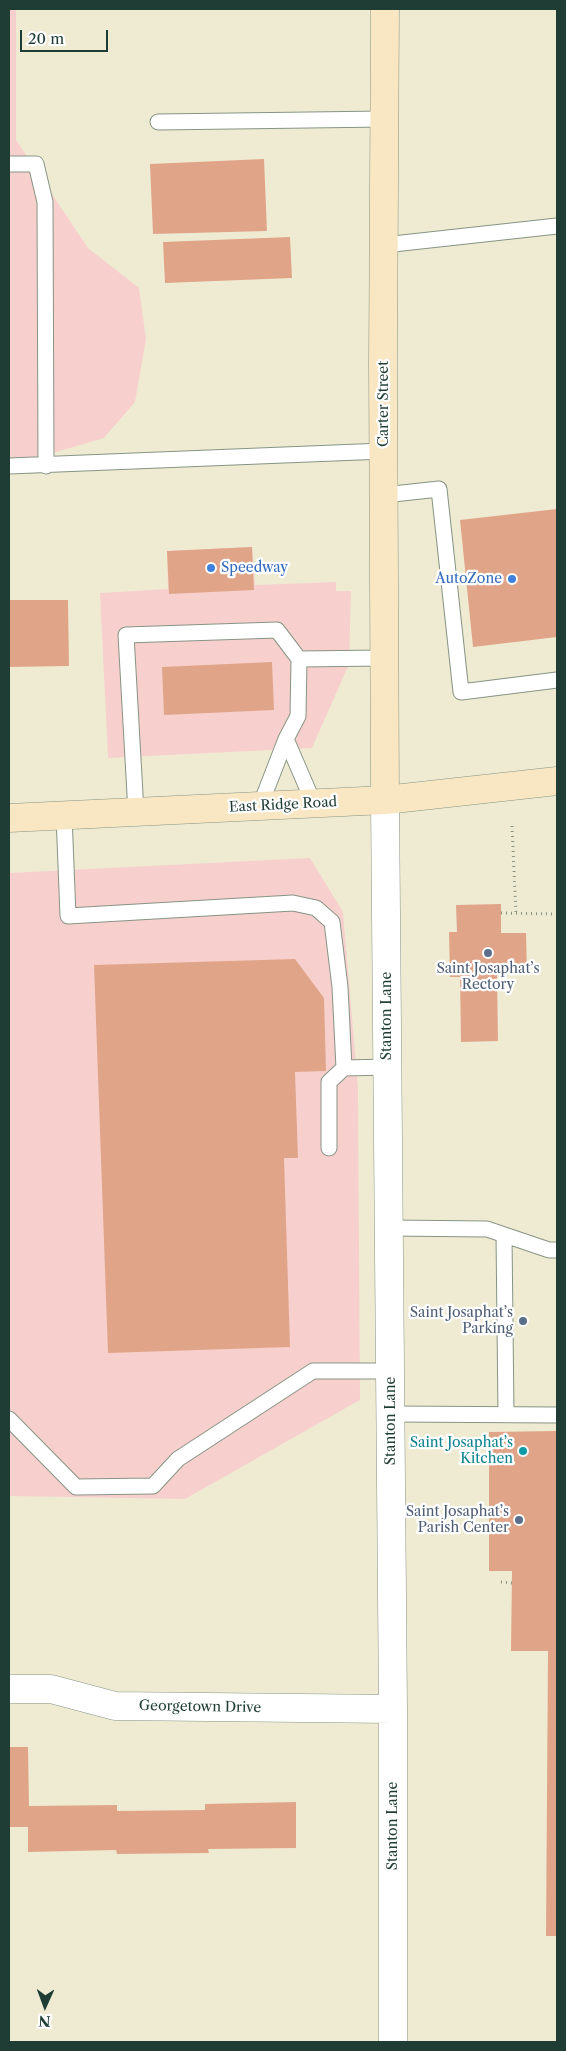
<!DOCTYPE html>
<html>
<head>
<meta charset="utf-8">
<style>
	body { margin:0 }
	#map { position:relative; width:566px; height:2051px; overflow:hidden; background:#efebd3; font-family:"Libre Caslon Text",serif }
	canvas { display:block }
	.frame { position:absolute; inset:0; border:10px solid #1f3d34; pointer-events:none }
	.north { position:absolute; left:20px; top:1981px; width:50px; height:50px; -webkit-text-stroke:4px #fff; paint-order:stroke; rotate:182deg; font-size:14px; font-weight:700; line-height:20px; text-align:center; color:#1f3d34 }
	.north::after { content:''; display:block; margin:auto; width:18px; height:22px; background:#1f3d34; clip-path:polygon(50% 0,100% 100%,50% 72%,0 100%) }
	.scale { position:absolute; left:20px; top:30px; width:88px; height:22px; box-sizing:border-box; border:2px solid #1f3d34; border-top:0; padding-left:6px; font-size:15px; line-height:18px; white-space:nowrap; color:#1f3d34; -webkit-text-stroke:4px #fff; paint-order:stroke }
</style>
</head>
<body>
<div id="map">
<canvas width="566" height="2051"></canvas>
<div class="frame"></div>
<div class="north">N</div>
<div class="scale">20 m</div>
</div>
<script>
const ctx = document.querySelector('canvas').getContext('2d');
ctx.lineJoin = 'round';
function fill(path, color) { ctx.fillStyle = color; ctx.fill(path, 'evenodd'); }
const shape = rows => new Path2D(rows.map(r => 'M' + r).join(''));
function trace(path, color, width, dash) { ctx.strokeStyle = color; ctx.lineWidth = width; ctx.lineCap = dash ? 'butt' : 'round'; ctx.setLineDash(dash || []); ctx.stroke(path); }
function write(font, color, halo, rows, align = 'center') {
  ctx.font = font + ' "Libre Caslon Text",serif'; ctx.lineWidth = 4.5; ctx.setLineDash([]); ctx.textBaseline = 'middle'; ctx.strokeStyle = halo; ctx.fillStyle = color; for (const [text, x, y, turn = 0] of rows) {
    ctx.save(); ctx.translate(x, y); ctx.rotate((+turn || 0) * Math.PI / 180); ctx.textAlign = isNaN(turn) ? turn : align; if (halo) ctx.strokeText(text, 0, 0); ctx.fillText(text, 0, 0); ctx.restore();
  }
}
fill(shape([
	[9,9,16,9,16,140,88,248,139,288,146,339,135,402,104,438,9,466],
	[252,547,255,585,336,582,336,591,351,591,349,664,312,748,108,758,100,593,168,589,167,551],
	[310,858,343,912,358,1088,360,1400,185,1499,9,1496,9,873]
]), '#f7d0cd');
fill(shape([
	[264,159,267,231,153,234,150,164],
	[290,237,292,278,165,283,163,242],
	[557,509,557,637,473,647,460,520],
	[252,547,254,590,169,594,167,551],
	[9,600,68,600,69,666,9,667],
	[272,662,274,710,164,715,162,667],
	[501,904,501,933,526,933,527,973,497,974,498,1041,461,1042,460,977,450,977,449,932,457,932,456,905],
	[295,959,324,998,326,1071,295,1072,298,1158,284,1158,290,1347,108,1353,94,965],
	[557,1431,557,1936,546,1936,548,1651,511,1651,512,1571,489,1571,489,1432],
	[9,1747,28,1747,29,1806,117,1805,117,1811,205,1810,205,1804,296,1802,296,1848,208,1849,209,1853,117,1854,116,1850,28,1852,28,1827,9,1827]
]), '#e0a589');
const service = shape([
	[158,122,384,119],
	[9,164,36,164,45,202,46,466],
	[384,245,557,226],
	[9,466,384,451],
	[384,495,439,489,461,692,557,680],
	[299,659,384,658],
	[286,739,314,804],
	[136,812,126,635,277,630,299,659,298,716,286,739,260,806],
	[64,815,68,916,293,903,316,908,332,922,340,987,344,1068],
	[329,1148,329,1082,344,1068,387,1067],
	[389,1228,487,1229,549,1250,557,1250],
	[504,1235,506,1414],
	[391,1414,557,1415],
	[9,1419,76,1487,153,1486,178,1459,313,1371,390,1371]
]);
const minor = shape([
	[385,800,393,1709,393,2042],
	[9,1689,51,1689,115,1706,393,1709]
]);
const secondary = shape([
	[385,9,383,363,385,800],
	[9,818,385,800,557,781]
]);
trace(service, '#879484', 17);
trace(minor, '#879484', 29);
trace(secondary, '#879484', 29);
trace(shape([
	[512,826,516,914],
	[501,913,557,914],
	[501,1582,512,1583]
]), '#879484', 3, [1, 4]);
trace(service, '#fff', 15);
trace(minor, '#fff', 28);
trace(secondary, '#f9e7c3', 28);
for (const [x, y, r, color] of [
	[211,568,5,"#3f7fe0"],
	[512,579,5,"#3f7fe0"],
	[488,953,5,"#5c6f8a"],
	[523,1321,5,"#5c6f8a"],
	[523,1451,5,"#0f9aa8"],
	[519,1520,5,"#5c6f8a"]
]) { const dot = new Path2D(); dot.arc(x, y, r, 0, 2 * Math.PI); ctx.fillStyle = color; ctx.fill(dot); trace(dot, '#fff', 2); }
write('14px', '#1f3d34', '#fff', [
	["Carter Street",384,404,-90],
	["East Ridge Road",283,805,-3],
	["Stanton Lane",387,1016,-90],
	["Stanton Lane",391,1421,-90],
	["Georgetown Drive",200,1707,1],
	["Stanton Lane",393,1826,-90]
]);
write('14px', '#366cbe', '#fff', [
	["Speedway",221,568],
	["AutoZone",502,579,"right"]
], 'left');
write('14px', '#4e5e75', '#fff', [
	["Saint Josaphat’s",488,969,"center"],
	["Rectory",488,985,"center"],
	["Saint Josaphat’s",513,1313],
	["Parking",513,1329],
	["Saint Josaphat’s",509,1512],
	["Parish Center",509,1528]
], 'right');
write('14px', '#0d838f', '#fff', [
	["Saint Josaphat’s",513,1443],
	["Kitchen",513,1459]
], 'right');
</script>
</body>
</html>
